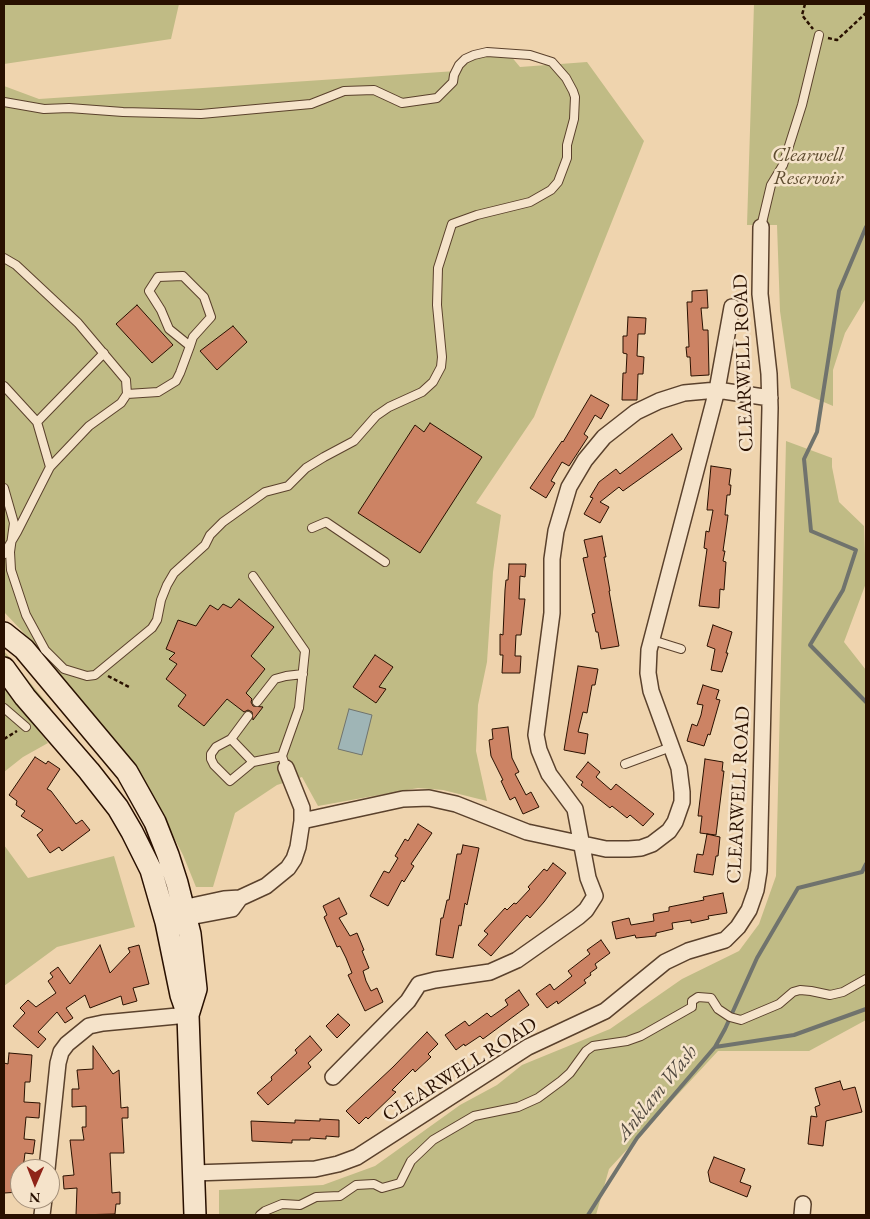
<!DOCTYPE html>
<html>
<head>
<meta charset="utf-8">
<style>
	body { margin:0 }
	#map { position:relative; width:870px; height:1219px; overflow:hidden; background:#efd4ae; font-family:"EB Garamond",serif }
	canvas { display:block }
	.frame { position:absolute; inset:0; border:5px solid #291000; pointer-events:none }
	.north { position:absolute; left:10px; top:1159px; width:50px; height:50px; box-sizing:border-box; background:#f5e3ca; border:1px solid #a38f79; border-radius:50%; rotate:181deg; font-size:14px; font-weight:700; line-height:20px; text-align:center; color:#291000 }
	.north::after { content:''; display:block; margin:auto; width:18px; height:22px; background:#8f2418; clip-path:polygon(50% 0,100% 100%,50% 72%,0 100%) }
</style>
</head>
<body>
<div id="map">
<canvas width="870" height="1219"></canvas>
<div class="frame"></div>
<div class="north">N</div>
</div>
<script>
const ctx = document.querySelector('canvas').getContext('2d');
ctx.lineJoin = 'round';
function fill(path, color) { ctx.fillStyle = color; ctx.fill(path, 'evenodd'); }
const shape = rows => new Path2D(rows.map(r => 'M' + r).join(''));
function trace(path, color, width, dash) { ctx.strokeStyle = color; ctx.lineWidth = width; ctx.lineCap = dash ? 'butt' : 'round'; ctx.setLineDash(dash || []); ctx.stroke(path); }
function write(font, color, halo, rows, align = 'center') {
  ctx.font = font + ' "EB Garamond",serif'; ctx.lineWidth = 5; ctx.setLineDash([]); ctx.textBaseline = 'middle'; ctx.strokeStyle = halo; ctx.fillStyle = color; for (const [text, x, y, turn = 0] of rows) {
    ctx.save(); ctx.translate(x, y); ctx.rotate((+turn || 0) * Math.PI / 180); ctx.textAlign = isNaN(turn) ? turn : align; if (halo) ctx.strokeText(text, 0, 0); ctx.fillText(text, 0, 0); ctx.restore();
  }
}
fill(shape([
	[4,4,179,4,171,39,4,64],
	[754,4,866,4,866,298,845,333,833,370,833,406,791,388,780,311,777,225,747,225],
	[474,55,510,55,520,67,587,62,644,141,534,417,476,503,501,515,493,572,487,662,478,705,476,751,487,801,443,790,418,788,318,806,302,777,277,785,235,813,213,887,196,887,183,855,152,795,22,631,4,612,4,86,39,99,456,71],
	[786,441,832,458,832,467,839,502,864,526,866,583,844,642,866,670,866,1020,809,1051,718,1051,609,1169,596,1215,219,1215,219,1190,323,1185,375,1166,460,1105,497,1085,522,1065,610,1029,682,979,739,951,759,924,776,876],
	[4,651,51,708,33,723,48,743,23,757,4,772],
	[4,845,28,878,114,856,135,927,57,947,4,986]
]), '#c0bb85');
const water = shape([
	[349,709,372,715,362,755,338,749,349,709]
]);
fill(water, '#9fb5b6');
trace(water, '#70736d', 1);
trace(shape([
	[866,227,839,291,817,432,804,459,811,531,856,550,843,590,810,645,866,702],
	[715,1047,725,1029,757,958,798,888,862,872,866,864],
	[588,1215,637,1138,715,1047,794,1035,866,1009]
]), '#70736d', 4);
const building = shape([
	[707,290,708,308,701,308,703,330,708,330,709,375,691,376,690,357,687,357,686,347,689,347,687,302,692,302,692,291,707,290],
	[137,305,173,345,152,363,116,324,137,305],
	[628,317,646,318,645,334,638,334,637,356,644,357,643,374,638,374,637,400,622,400,623,373,626,373,627,354,623,353,623,336,627,336,628,317],
	[233,326,247,342,217,370,200,351,233,326],
	[591,395,609,405,601,419,595,415,584,434,588,437,569,466,562,462,551,481,555,483,546,498,530,488,562,441,563,442,591,395],
	[430,423,482,457,420,553,358,513,415,425,424,432,430,423],
	[672,434,682,449,623,491,619,487,600,502,609,507,600,523,584,514,593,498,590,497,599,482,616,469,620,474,672,434],
	[711,466,731,469,729,485,731,485,730,495,727,495,725,515,728,515,727,523,723,551,725,551,723,561,726,562,724,590,720,589,719,608,699,606,707,549,704,548,706,531,709,532,713,510,707,510,711,466],
	[602,536,606,557,604,557,610,591,609,591,619,646,601,649,598,632,596,632,592,614,595,613,583,558,588,557,584,540,602,536],
	[509,564,526,564,525,577,520,576,519,599,525,599,521,635,516,635,515,656,521,656,520,673,502,673,503,655,500,655,500,634,503,635,505,590,506,580,508,580,509,564],
	[239,599,274,627,251,656,265,669,246,693,252,699,251,702,253,706,263,707,253,720,252,712,248,710,244,712,227,699,204,726,178,706,186,695,166,679,177,664,169,659,175,653,166,649,178,620,196,626,210,605,218,610,223,604,231,608,239,599],
	[713,625,732,632,726,653,728,653,722,672,711,670,715,649,707,646,713,625],
	[375,655,393,667,379,687,386,689,376,703,353,687,375,655],
	[578,666,598,669,595,685,592,685,587,713,583,712,578,732,588,734,585,754,564,750,578,666],
	[703,685,719,690,716,699,720,700,710,735,708,734,704,746,687,741,692,724,697,726,701,715,703,705,697,704,703,685],
	[508,727,512,758,519,772,515,774,526,795,531,792,539,807,523,814,515,797,510,800,501,781,503,780,491,756,489,740,493,739,492,729,508,727],
	[35,757,46,764,48,761,60,769,47,789,51,791,76,824,82,820,90,830,62,851,59,847,50,853,37,835,43,830,21,816,25,811,16,805,17,801,9,795,35,757],
	[705,759,723,762,722,771,724,771,716,835,700,833,702,816,698,816,705,759],
	[588,762,600,772,596,777,611,790,616,784,654,814,643,826,630,815,627,818,612,806,610,808,581,785,583,782,576,777,588,762],
	[418,824,432,833,411,864,414,866,404,882,402,880,388,906,370,896,384,871,389,873,398,858,395,856,405,839,408,841,418,824],
	[707,834,720,837,718,856,716,856,713,875,694,872,697,854,703,855,707,834],
	[463,845,479,848,467,905,465,903,461,926,459,925,453,958,436,955,441,918,443,918,447,900,449,900,457,854,461,854,463,845],
	[553,863,566,873,544,902,530,918,527,915,491,956,478,945,488,934,484,931,505,908,507,910,514,903,516,904,530,889,528,887,544,869,547,871,553,863],
	[723,893,727,913,708,916,709,919,691,923,691,920,672,923,673,929,656,933,656,936,636,938,635,935,616,939,612,922,629,918,631,925,654,921,653,914,669,911,669,907,704,900,703,897,723,893],
	[339,898,347,914,339,918,350,936,357,933,364,950,362,951,369,968,363,971,366,981,371,991,377,988,383,1002,365,1011,348,975,352,973,346,958,340,946,337,947,324,917,327,915,323,906,339,898],
	[601,940,610,953,595,964,597,968,590,973,591,975,584,980,586,983,558,1004,557,1001,547,1008,536,994,550,984,554,990,572,976,568,971,590,954,587,950,601,940],
	[100,945,110,973,130,952,128,948,139,945,149,984,133,988,137,1001,123,1005,121,996,90,1008,85,995,66,1008,73,1018,65,1023,57,1012,38,1032,46,1039,38,1048,13,1026,25,1013,20,1008,28,1000,36,1007,56,993,48,981,53,977,50,973,58,967,70,984,100,945],
	[519,990,529,1005,483,1039,480,1036,465,1046,464,1044,456,1050,445,1035,465,1021,469,1026,487,1013,491,1017,508,1005,505,1000,519,990],
	[338,1014,350,1025,337,1038,326,1026,338,1014],
	[427,1032,438,1044,428,1054,431,1057,415,1072,413,1069,392,1090,396,1092,368,1119,366,1117,359,1124,346,1111,393,1067,427,1032],
	[310,1036,322,1050,308,1063,311,1067,268,1105,257,1093,272,1080,271,1077,297,1053,295,1050,310,1036],
	[93,1046,113,1074,119,1070,121,1108,128,1107,128,1118,122,1118,124,1153,110,1153,112,1193,120,1192,120,1204,116,1204,115,1214,76,1215,77,1188,64,1189,63,1176,74,1175,70,1140,84,1140,82,1127,86,1127,86,1106,72,1107,72,1089,79,1089,77,1070,93,1069,93,1046],
	[9,1053,32,1055,30,1082,25,1082,24,1102,40,1103,39,1118,26,1117,24,1139,35,1140,33,1154,25,1153,23,1169,20,1169,20,1192,4,1193,4,1063,8,1064,9,1053],
	[840,1081,843,1090,855,1087,862,1112,826,1121,823,1146,808,1144,811,1116,817,1117,815,1107,820,1105,815,1088,840,1081],
	[320,1119,339,1120,339,1137,326,1136,326,1139,310,1138,310,1140,292,1140,292,1143,252,1141,251,1121,295,1123,295,1120,320,1121,320,1119],
	[714,1157,745,1169,740,1182,751,1186,747,1197,710,1182,708,1172,714,1157]
]);
fill(building, '#cc8364');
trace(building, '#291000', 1);
const lane = shape([
	[4,102,44,109,69,108,123,112,201,114,311,104,344,91,374,90,402,103,437,98,453,82,454,75,459,65,465,59,474,55,487,52,530,55,552,62,566,78,573,91,575,97,574,119,567,145,567,158,558,182,551,190,530,202,477,215,452,224,438,268,437,305,442,357,441,367,433,382,422,392,389,407,376,416,354,441,324,457,306,468,288,486,265,492,223,522,210,535,205,545,174,573,167,585,161,600,157,620,152,628,95,675,87,676,64,669,45,650,26,615,11,570,10,552,14,523,4,488],
	[761,227,771,185,783,165,802,105,819,35],
	[4,258,16,265,78,323,126,380,127,394,121,403,89,426,50,467,17,532,4,554],
	[4,386,37,422,50,467],
	[127,394,158,392,176,381,180,373,190,346,193,337,211,317,204,297,183,276,158,277,149,291,161,310,169,329,190,346],
	[37,422,104,353],
	[312,528,326,522,385,562],
	[253,576,305,651,299,708,282,756,286,768],
	[652,640,681,649],
	[257,702,275,679,286,676,303,674],
	[4,708,26,727],
	[248,716,231,739,216,747,211,754,211,759,214,765,230,781,253,762,282,756],
	[231,739,253,762],
	[625,764,671,747],
	[260,1215,265,1211,282,1204,300,1205,316,1197,340,1196,356,1185,374,1184,382,1188,400,1183,411,1161,433,1140,474,1116,518,1107,538,1098,561,1081,570,1073,586,1051,593,1046,627,1041,641,1036,692,1007,692,1001,698,997,711,998,718,1009,730,1017,741,1020,779,1004,793,992,800,990,811,991,830,995,843,992,866,979]
]);
const street = shape([
	[302,821,403,799,429,798,456,804,527,832,606,849,629,849,641,848,652,844,669,831,675,822,682,802,682,792,679,768,651,691,648,673,649,650,717,390,732,307],
	[173,910,224,899,240,898,266,886,288,868,294,859,298,847,302,821,302,808,286,768],
	[195,916,232,909,240,898],
	[333,1077,408,1001,419,984,435,980,490,972,517,960,578,917,586,910,595,896,588,878,575,809,549,774,539,750,536,735,552,613,552,559,556,531,569,487,585,460,604,437,636,412,659,401,684,393,717,390,770,398],
	[47,1169,58,1063,61,1052,67,1044,89,1026,103,1023,188,1015],
	[193,1173,315,1169,338,1164,357,1157,528,1047,605,1011,665,962,688,951,725,940,738,927,749,910,756,890,759,871,770,408,769,374,760,294,761,227],
	[42,1215,44,1199],
	[802,1215,803,1204]
]);
const secondary = shape([
	[4,633,24,649,127,772,155,822,168,855,177,883,190,934,196,989,188,1015,195,1215],
	[4,668,25,697,89,771,118,808,132,832,151,870,166,922,181,995,188,1015]
]);
trace(lane, '#5a412c', 10);
trace(street, '#5a412c', 18);
trace(secondary, '#291000', 24);
trace(shape([
	[805,4,802,15,813,29],
	[828,38,837,40,866,13],
	[108,676,131,688],
	[4,739,17,731]
]), '#291000', 2.5, [4, 2.5]);
trace(lane, '#f5e3ca', 8);
trace(street, '#f5e3ca', 15);
trace(secondary, '#f5e3ca', 21);
write('italic 20px', '#5e4c2f', '#f5e3ca', [
	["Clearwell",808,156],
	["Reservoir",808,179]
]);
write('20px', '#291000', '#f5e3ca', [
	["CLEARWELL ROAD",744,363,-92],
	["CLEARWELL ROAD",739,795,-87],
	["CLEARWELL ROAD",460,1070,-32]
]);
write('italic 21px', '#524a40', '#f5e3ca', [
	["Anklam Wash",657,1093,-51]
]);
</script>
</body>
</html>
